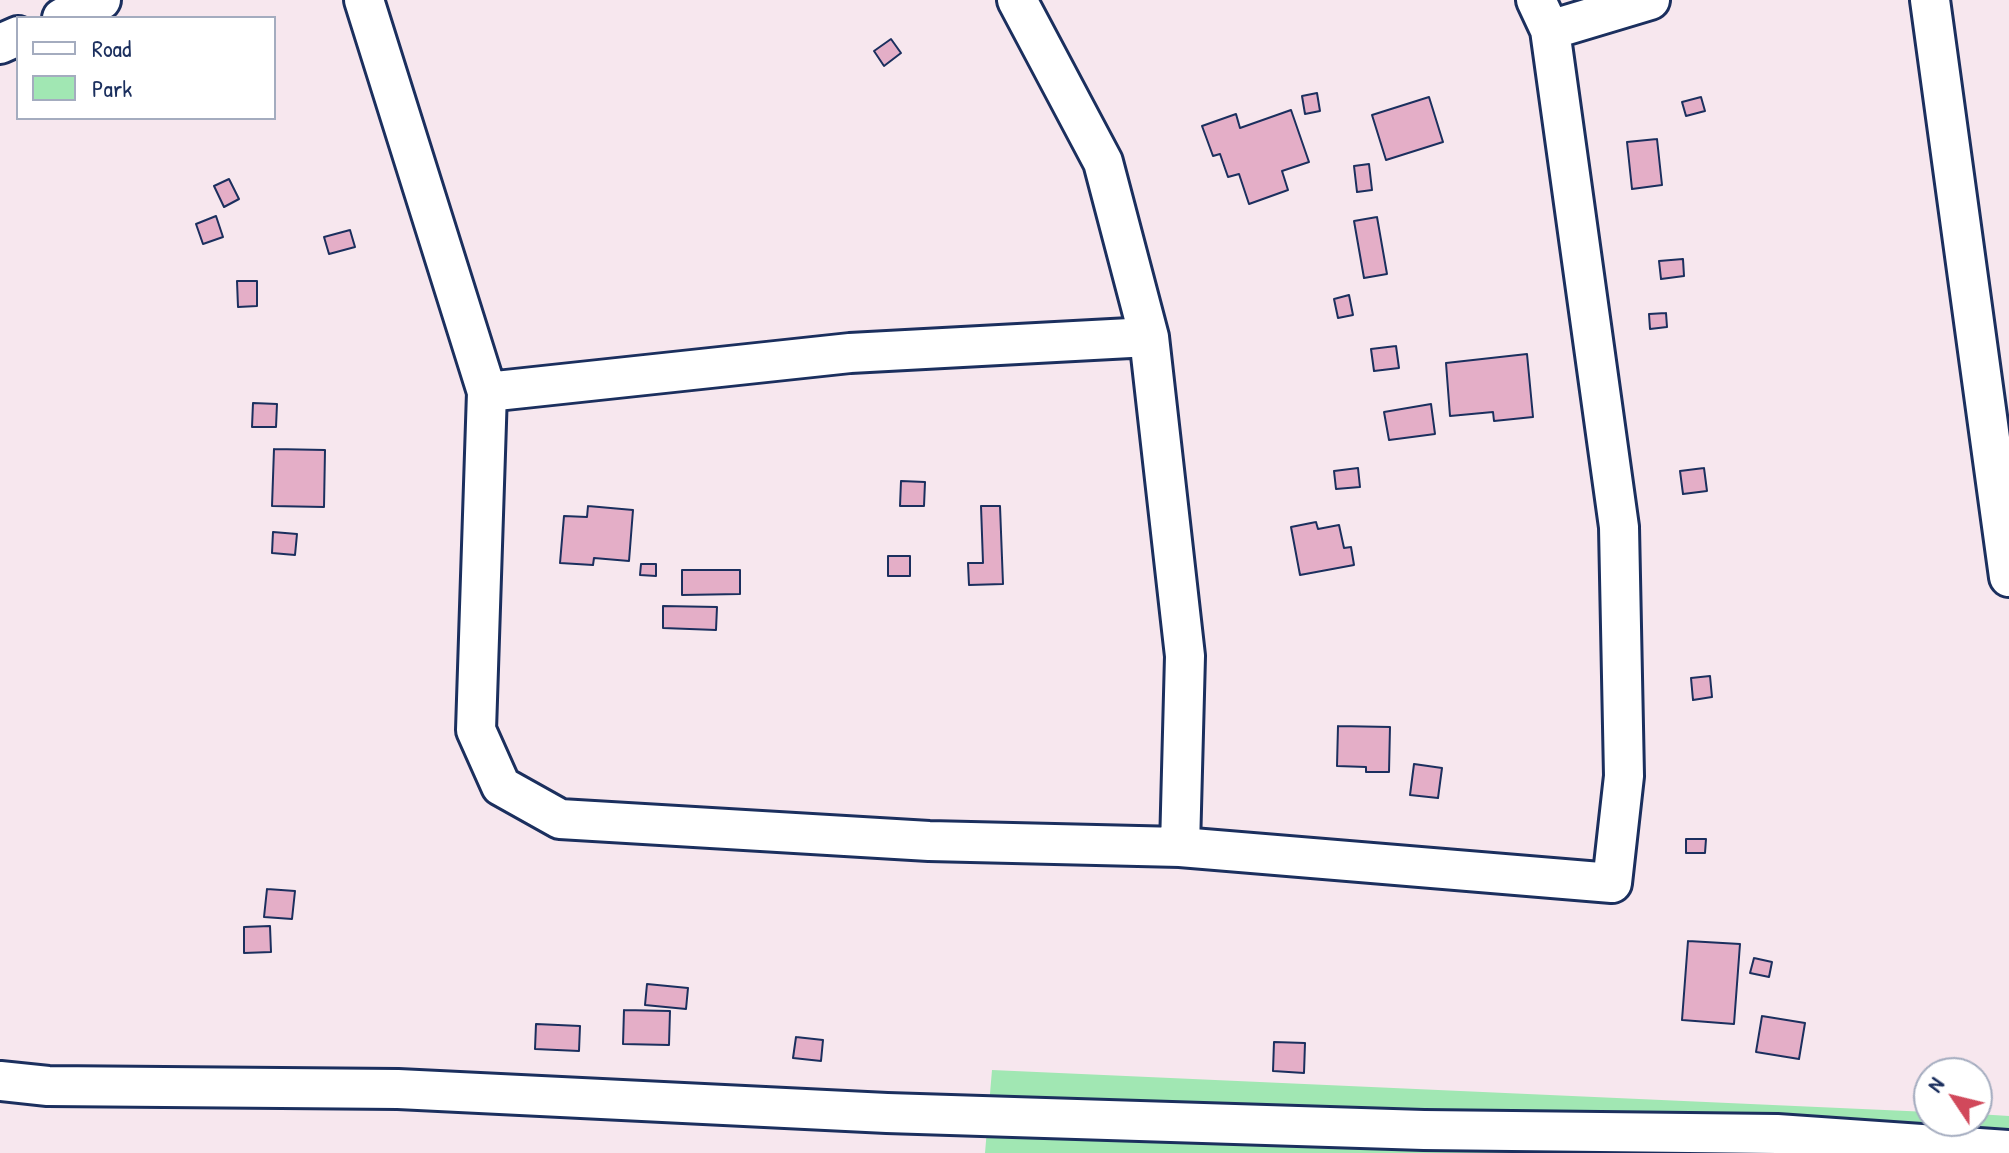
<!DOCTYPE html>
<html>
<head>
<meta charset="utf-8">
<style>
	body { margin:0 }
	#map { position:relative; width:2009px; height:1153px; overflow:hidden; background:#f7e7ee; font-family:"Patrick Hand",sans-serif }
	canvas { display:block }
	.legend { position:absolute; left:16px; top:16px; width:260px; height:104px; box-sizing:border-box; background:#fff; border:2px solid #a4acbf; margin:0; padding:10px 14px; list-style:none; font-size:24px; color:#1b2f5e }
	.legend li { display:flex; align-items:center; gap:16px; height:40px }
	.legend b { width:40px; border:2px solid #a4acbf }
	.north { position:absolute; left:1913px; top:1057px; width:80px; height:80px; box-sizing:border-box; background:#fff; border:2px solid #a4acbf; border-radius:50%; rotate:305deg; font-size:22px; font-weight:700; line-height:32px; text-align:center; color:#1b2f5e }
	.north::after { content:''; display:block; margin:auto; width:28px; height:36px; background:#d1495b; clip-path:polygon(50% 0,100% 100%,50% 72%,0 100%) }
</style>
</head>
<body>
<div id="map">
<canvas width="2009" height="1153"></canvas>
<ul class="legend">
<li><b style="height:10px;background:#fff"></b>Road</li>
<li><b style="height:22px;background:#a1e7b3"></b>Park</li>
</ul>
<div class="north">N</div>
</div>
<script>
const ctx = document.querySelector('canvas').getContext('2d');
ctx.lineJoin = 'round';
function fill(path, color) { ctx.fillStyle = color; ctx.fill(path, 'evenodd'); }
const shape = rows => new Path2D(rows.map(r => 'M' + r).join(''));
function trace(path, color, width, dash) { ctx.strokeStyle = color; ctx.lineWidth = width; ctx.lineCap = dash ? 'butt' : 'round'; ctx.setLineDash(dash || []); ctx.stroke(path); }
fill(shape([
	[992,1070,1929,1112,1929,1121,1977,1121,1977,1114,2009,1116,2009,1153,985,1153]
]), '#a1e7b3');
const building = shape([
	[891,39,901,53,884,66,874,51,891,39],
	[1317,93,1320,111,1305,114,1302,96,1317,93],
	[1429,97,1443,142,1386,160,1372,115,1429,97],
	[1701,97,1705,111,1686,116,1682,102,1701,97],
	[1291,110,1309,162,1282,171,1288,190,1249,204,1239,174,1228,177,1220,154,1213,156,1202,126,1236,114,1240,128,1291,110],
	[1657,139,1662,185,1632,189,1627,142,1657,139],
	[1369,164,1372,190,1357,192,1354,166,1369,164],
	[229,179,239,199,224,207,214,186,229,179],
	[216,216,223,237,203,244,196,224,216,216],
	[1377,217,1387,274,1364,278,1354,221,1377,217],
	[350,230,355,247,329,254,324,237,350,230],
	[1683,259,1684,276,1661,279,1659,261,1683,259],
	[237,281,257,281,257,306,238,307,237,281],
	[1349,295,1353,315,1338,318,1334,299,1349,295],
	[1666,313,1667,327,1650,329,1649,314,1666,313],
	[1396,346,1399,368,1374,371,1371,349,1396,346],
	[1527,354,1533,417,1494,421,1493,412,1450,416,1446,363,1527,354],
	[253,403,277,404,276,427,252,427,253,403],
	[1431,404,1435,434,1389,440,1384,412,1431,404],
	[274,449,325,450,324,507,272,506,274,449],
	[1358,468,1360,487,1336,489,1334,471,1358,468],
	[1704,468,1707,491,1683,494,1680,471,1704,468],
	[901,481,925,482,924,506,900,506,901,481],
	[588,506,633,510,629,561,594,558,593,565,560,563,564,516,587,517,588,506],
	[981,506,1000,506,1003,584,969,585,968,563,983,563,981,506],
	[1316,522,1318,529,1339,525,1344,548,1351,547,1354,565,1300,575,1291,527,1316,522],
	[273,532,297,534,295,555,272,553,273,532],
	[888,556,910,556,910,576,888,576,888,556],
	[641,564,656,564,656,576,640,575,641,564],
	[682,570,740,570,740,594,682,595,682,570],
	[663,606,717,607,716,630,663,628,663,606],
	[1710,676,1712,697,1693,700,1691,678,1710,676],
	[1338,726,1390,727,1389,772,1366,772,1366,767,1337,766,1338,726],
	[1414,764,1442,768,1438,798,1410,795,1414,764],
	[1686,839,1706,839,1705,853,1686,853,1686,839],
	[267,889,295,891,292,919,264,917,267,889],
	[270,926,271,952,244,953,244,927,270,926],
	[1688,941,1740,944,1734,1024,1682,1020,1688,941],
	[1754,958,1772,962,1769,977,1750,973,1754,958],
	[647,984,688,988,686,1009,645,1005,647,984],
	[624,1010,670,1011,669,1045,623,1044,624,1010],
	[1762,1016,1805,1023,1799,1059,1756,1052,1762,1016],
	[536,1024,580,1026,579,1051,535,1049,536,1024],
	[796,1037,823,1040,821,1061,793,1058,796,1037],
	[1274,1042,1305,1043,1304,1073,1273,1071,1274,1042]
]);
fill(building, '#e4aec7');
trace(building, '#1b2f5e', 2);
const minor = shape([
	[364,0,487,392,476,730,501,786,560,819,929,841,1180,847,1612,883,1624,776,1619,527,1550,30,1536,0],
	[1017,0,1103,162,1149,337,1185,656,1180,847],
	[1930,0,2009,577],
	[62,18,101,0],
	[1550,30,1650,0],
	[0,44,18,36],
	[487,392,850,353,1149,337],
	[0,1081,48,1086,398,1089,887,1113,1424,1130,1777,1134,2009,1150]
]);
trace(minor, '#1b2f5e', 44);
trace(minor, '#fff', 38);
</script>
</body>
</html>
